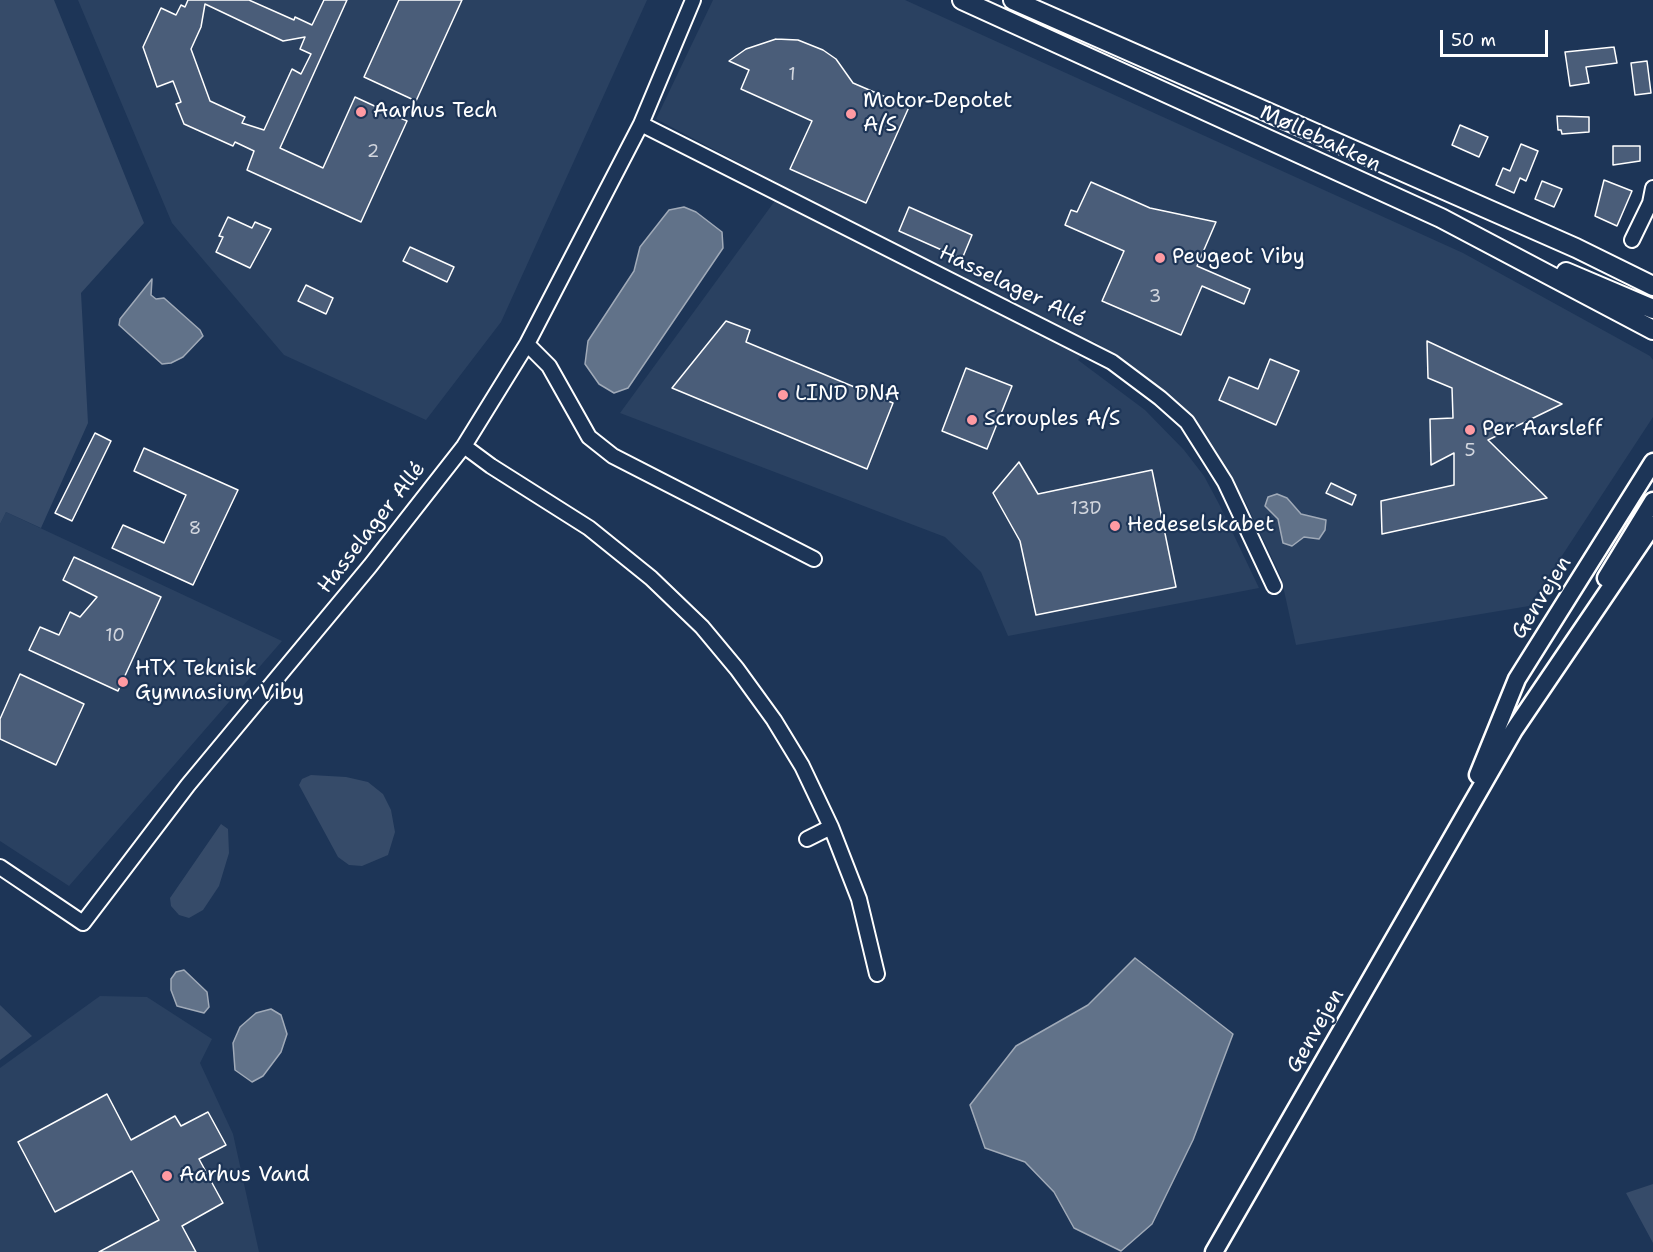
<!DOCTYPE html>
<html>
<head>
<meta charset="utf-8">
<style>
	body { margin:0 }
	#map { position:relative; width:1653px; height:1252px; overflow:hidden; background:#1d3557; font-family:"Shantell Sans",sans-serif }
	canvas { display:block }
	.scale { position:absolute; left:1440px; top:30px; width:108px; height:27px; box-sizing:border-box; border:3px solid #fff; border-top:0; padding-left:8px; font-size:18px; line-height:21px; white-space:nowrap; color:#fff; -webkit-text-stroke:4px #1d3557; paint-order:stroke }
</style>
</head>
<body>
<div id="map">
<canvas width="1653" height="1252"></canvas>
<div class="scale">50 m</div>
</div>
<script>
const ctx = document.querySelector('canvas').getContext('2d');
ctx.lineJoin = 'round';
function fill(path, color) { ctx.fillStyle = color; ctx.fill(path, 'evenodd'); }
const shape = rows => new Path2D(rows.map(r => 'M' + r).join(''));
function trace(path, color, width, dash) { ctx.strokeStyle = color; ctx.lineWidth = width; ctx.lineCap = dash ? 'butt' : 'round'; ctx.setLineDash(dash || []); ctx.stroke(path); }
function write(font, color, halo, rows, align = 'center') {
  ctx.font = font + ' "Shantell Sans",sans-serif'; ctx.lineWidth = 4.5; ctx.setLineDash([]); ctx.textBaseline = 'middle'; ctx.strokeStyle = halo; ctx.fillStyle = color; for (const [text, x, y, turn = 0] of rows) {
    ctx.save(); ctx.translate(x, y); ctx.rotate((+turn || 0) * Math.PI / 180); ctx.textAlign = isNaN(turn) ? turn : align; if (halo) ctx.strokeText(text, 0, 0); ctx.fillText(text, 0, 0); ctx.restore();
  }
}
fill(shape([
	[78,0,647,0,501,322,426,420,284,355,172,223],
	[713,0,905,0,1463,253,1650,356,1653,360,1653,417,1529,606,1296,645,1281,577,1245,501,1206,439,1179,405,1148,378,1093,341,1078,360,1145,410,1184,450,1204,476,1219,504,1259,588,1008,636,981,572,945,537,620,413,785,187,656,119],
	[6,512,282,641,69,886,0,841,0,524],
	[100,996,147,997,212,1039,200,1063,233,1134,259,1252,0,1252,0,1068]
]), '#2a4161');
fill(shape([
	[0,0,54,0,144,223,81,293,88,423,41,528,6,512,0,524],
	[311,775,346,777,368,782,383,794,391,810,395,832,388,855,362,866,349,865,338,857,299,785,302,779],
	[221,824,228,829,229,853,219,886,203,910,189,918,179,915,171,906,170,898],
	[0,1005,32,1036,0,1060],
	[1653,1184,1653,1243,1626,1193]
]), '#364b69');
const water = shape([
	[684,207,696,212,722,232,723,248,628,388,614,393,599,384,585,364,588,341,634,271,640,247,669,210,684,207],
	[152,279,151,295,156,299,164,298,200,330,203,336,183,357,171,363,162,364,119,325,120,319,152,279],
	[1277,494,1287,498,1301,514,1326,520,1325,530,1319,539,1304,537,1292,546,1283,543,1278,519,1265,506,1268,497,1277,494],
	[1135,958,1233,1034,1193,1140,1152,1224,1121,1251,1074,1228,1054,1192,1025,1162,985,1148,970,1105,1016,1046,1088,1005,1135,958],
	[184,970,207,992,209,1007,204,1013,177,1006,171,990,171,979,176,972,184,970],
	[271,1009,281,1015,287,1034,281,1052,263,1076,252,1082,235,1070,233,1043,240,1027,256,1013,271,1009]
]);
fill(water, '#617289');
trace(water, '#a0aab8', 1.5);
const building = shape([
	[188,0,249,0,294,20,295,17,312,25,324,0,347,0,280,148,323,168,355,97,407,121,361,222,247,170,254,151,235,142,233,146,184,124,176,104,181,102,173,81,157,87,143,47,161,8,176,15,181,5,185,7,188,0],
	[205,4,283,41,305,37,300,49,311,54,301,74,292,69,264,130,242,123,245,117,210,101,191,49,201,27,205,4],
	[399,0,462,0,416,101,364,77,399,0],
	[776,39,798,40,823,50,836,59,853,83,909,107,866,203,790,169,812,121,741,89,749,70,729,61,746,49,776,39],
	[1614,47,1617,63,1586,67,1589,83,1570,86,1565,52,1614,47],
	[1647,61,1651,93,1635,95,1631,63,1647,61],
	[1557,116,1589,117,1589,132,1562,134,1561,130,1558,130,1557,116],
	[1460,125,1488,137,1479,157,1452,145,1460,125],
	[1521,144,1538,151,1526,181,1520,178,1514,193,1496,185,1503,168,1510,171,1521,144],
	[1613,146,1640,146,1640,161,1613,165,1613,146],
	[1604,180,1632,191,1617,226,1595,216,1604,180],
	[1542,181,1562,189,1554,207,1535,199,1542,181],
	[1091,182,1150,208,1216,222,1197,266,1250,289,1244,304,1202,286,1181,335,1102,301,1124,251,1065,225,1071,210,1077,212,1091,182],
	[909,207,972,235,962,259,899,231,909,207],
	[228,217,252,228,255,222,271,229,250,268,216,252,223,237,219,236,228,217],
	[410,247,454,267,447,282,403,261,410,247],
	[306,285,333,298,326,314,298,301,306,285],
	[726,321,750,330,746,342,893,403,867,469,672,388,726,321],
	[1427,341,1562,404,1488,440,1547,498,1382,534,1381,501,1454,485,1454,453,1431,465,1430,419,1453,418,1452,388,1428,378,1427,341],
	[1270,359,1299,371,1276,425,1219,400,1229,377,1258,389,1270,359],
	[966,368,1012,386,987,449,942,431,966,368],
	[95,433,111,441,72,521,55,513,95,433],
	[144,448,238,490,193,585,112,548,123,525,164,543,186,495,134,471,144,448],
	[1019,462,1038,494,1152,470,1176,587,1036,615,1020,541,993,493,1019,462],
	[1331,483,1356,495,1352,505,1326,493,1331,483],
	[74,557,161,597,118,691,29,650,40,627,59,635,70,612,80,617,97,597,63,580,74,557],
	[20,674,84,704,56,765,0,739,0,719,20,674],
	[107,1094,131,1140,175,1116,181,1126,208,1112,226,1145,199,1159,223,1203,182,1226,196,1252,99,1252,159,1220,132,1171,55,1212,18,1142,107,1094]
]);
fill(building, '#4a5d79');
trace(building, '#fff', 1.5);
const minor = shape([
	[641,124,1112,362,1160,398,1187,422,1225,482,1274,586],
	[1632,240,1650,203,1653,188],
	[527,344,549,366,589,437,613,456,814,559],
	[464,446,491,466,589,528,651,578,702,627,737,669,774,720,802,766,831,827,859,899,877,974],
	[807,839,831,827],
	[0,867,83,923,188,785,370,566,464,446,527,344,641,124,693,0]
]);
const tertiary = shape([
	[1606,578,1653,501],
	[1478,775,1517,679,1653,462],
	[1214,1252,1514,730,1653,525]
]);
const secondary = shape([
	[962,0,1441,218,1653,330],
	[1013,0,1576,248,1653,286],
	[1566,272,1653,309]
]);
trace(minor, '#fff', 18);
trace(tertiary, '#fff', 21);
trace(secondary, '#fff', 22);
trace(minor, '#1d3557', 14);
trace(tertiary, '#1d3557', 16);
trace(secondary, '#1d3557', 18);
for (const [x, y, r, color] of [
	[361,112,6,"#ff9aa2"],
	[851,114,6,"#ff9aa2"],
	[1160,258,6,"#ff9aa2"],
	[783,395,6,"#ff9aa2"],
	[972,420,6,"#ff9aa2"],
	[1470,430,6,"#ff9aa2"],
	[1115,526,6,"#ff9aa2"],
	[123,682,6,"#ff9aa2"],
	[167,1176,6,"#ff9aa2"]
]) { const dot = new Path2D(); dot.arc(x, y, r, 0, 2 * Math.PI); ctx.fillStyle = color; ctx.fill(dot); trace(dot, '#1d3557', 2); }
write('18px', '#d2d6de', null, [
	["1",792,75],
	["2",373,152],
	["3",1155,297],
	["5",1470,451],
	["13D",1086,509],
	["8",195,529],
	["10",115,636]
]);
write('21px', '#fff', '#1d3557', [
	["Motor-Depotet",863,102],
	["A/S",863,126],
	["Aarhus Tech",373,112],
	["Peugeot Viby",1172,258],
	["LIND DNA",795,395],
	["Scrouples A/S",984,420],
	["Per Aarsleff",1482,430],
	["Hedeselskabet",1127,526],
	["HTX Teknisk",135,670],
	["Gymnasium Viby",135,694],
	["Aarhus Vand",179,1176]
], 'left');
write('21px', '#fff', '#1d3557', [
	["Møllebakken",1320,139,25],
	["Hasselager Allé",1012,287,26],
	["Hasselager Allé",372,528,-52],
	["Genvejen",1542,598,-58],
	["Genvejen",1316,1031,-60]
]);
</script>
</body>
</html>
